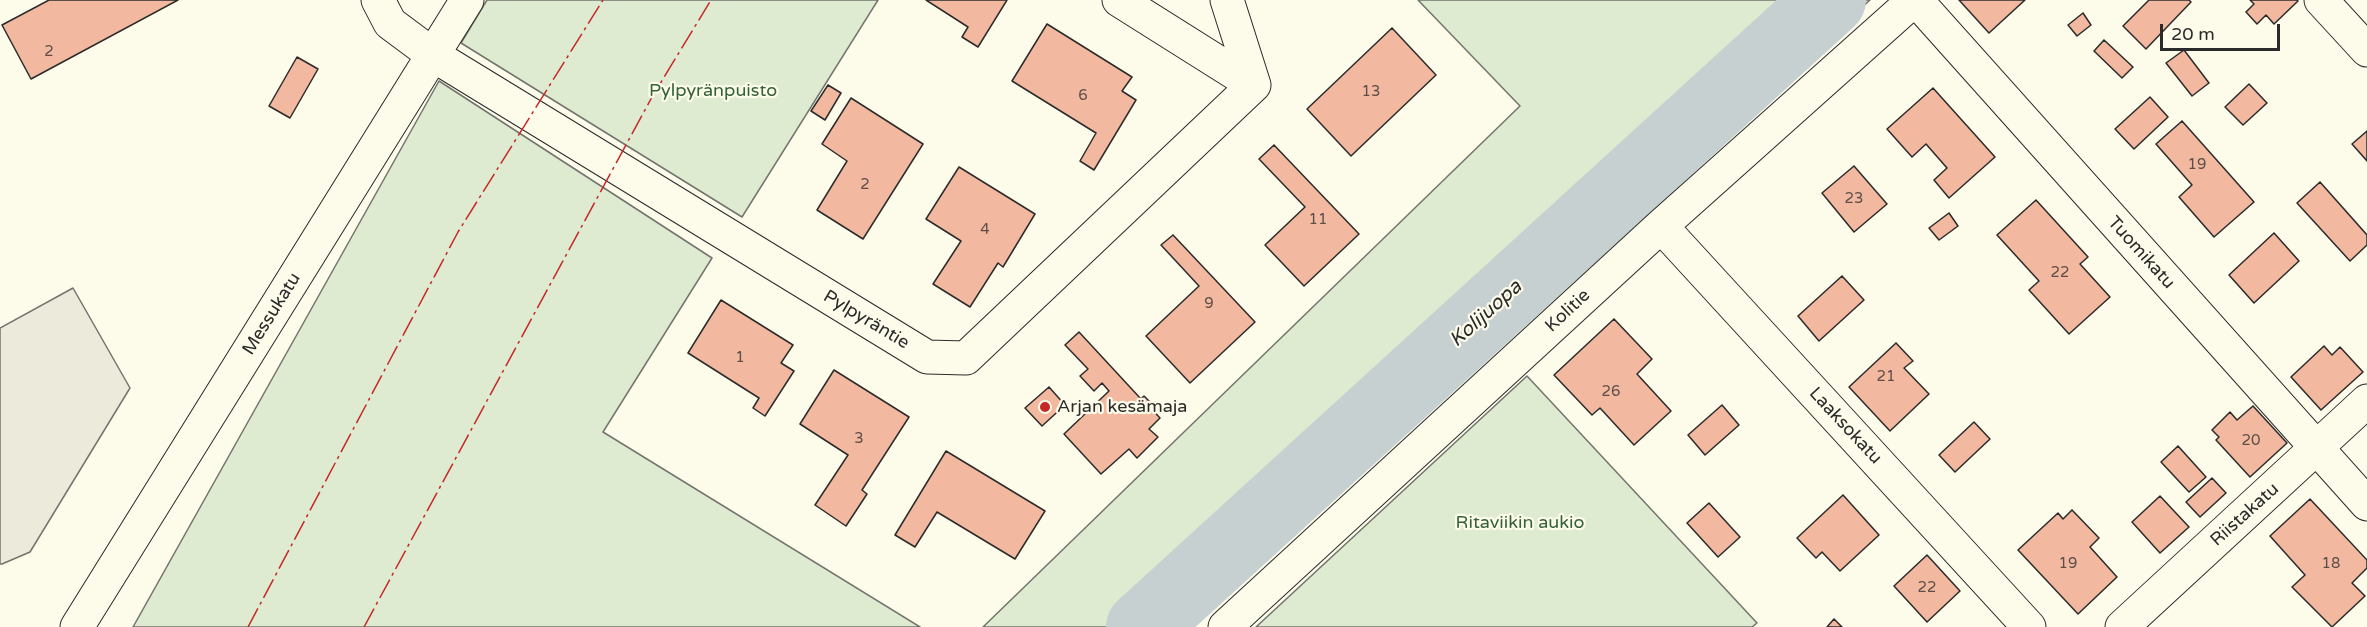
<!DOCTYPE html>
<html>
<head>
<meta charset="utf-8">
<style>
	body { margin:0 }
	#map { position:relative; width:2367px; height:627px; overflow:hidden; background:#fdfbea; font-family:"Varela Round",sans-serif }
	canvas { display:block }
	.scale { position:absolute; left:2160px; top:24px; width:120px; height:27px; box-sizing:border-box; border:3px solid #2b2b2b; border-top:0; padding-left:8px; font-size:18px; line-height:21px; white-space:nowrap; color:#2b2b2b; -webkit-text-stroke:4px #fdfbea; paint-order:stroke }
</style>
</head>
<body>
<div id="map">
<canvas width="2367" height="627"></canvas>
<div class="scale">20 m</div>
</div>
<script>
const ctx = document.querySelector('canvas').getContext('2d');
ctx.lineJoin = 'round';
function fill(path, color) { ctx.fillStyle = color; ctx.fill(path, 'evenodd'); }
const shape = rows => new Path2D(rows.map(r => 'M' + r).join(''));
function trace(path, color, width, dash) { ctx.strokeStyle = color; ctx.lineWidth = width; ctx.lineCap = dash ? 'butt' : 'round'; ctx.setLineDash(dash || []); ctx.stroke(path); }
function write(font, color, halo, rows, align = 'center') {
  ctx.font = font + ' "Varela Round",sans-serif'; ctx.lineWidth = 4.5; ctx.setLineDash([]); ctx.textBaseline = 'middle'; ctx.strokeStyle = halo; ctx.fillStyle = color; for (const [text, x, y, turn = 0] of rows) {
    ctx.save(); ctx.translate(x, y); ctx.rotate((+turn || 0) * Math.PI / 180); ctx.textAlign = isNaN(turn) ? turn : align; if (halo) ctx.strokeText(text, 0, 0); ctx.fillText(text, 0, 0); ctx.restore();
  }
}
const green = shape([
	[487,0,878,0,742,217,461,43,487,0],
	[1418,0,1870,0,1399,430,1191,627,983,627,1520,106,1418,0],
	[439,81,712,258,603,432,920,627,133,627,439,81],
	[1527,376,1757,623,1752,627,1256,627,1527,376]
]);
fill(green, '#deebd1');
trace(green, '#74746e', 1.5);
const parking = shape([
	[73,288,130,388,30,552,2,564,0,564,0,328,73,288]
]);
fill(parking, '#eceadb');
trace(parking, '#74746e', 1.5);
trace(shape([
	[1142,627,1830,0]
]), '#c7d0d0', 72);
const building = shape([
	[49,0,178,0,31,79,2,25,49,0],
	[926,0,1007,0,978,47,962,37,968,27,926,0],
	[1959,0,2025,0,1989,33,1959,0],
	[2149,0,2189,0,2191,2,2146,49,2123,26,2149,0],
	[2250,0,2297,0,2298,1,2274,24,2266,15,2257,24,2246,12,2254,4,2250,0],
	[2083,13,2091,25,2077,36,2068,25,2083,13],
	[1047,24,1132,77,1122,91,1136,100,1094,170,1080,161,1096,133,1012,81,1047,24],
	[1392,28,1436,75,1351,156,1307,109,1392,28],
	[2104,40,2133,67,2122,78,2094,51,2104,40],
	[2184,50,2209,83,2192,96,2166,63,2184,50],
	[297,57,318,69,290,118,269,106,297,57],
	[2249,84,2267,103,2243,125,2225,107,2249,84],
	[828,85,841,93,825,120,811,111,828,85],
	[1933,88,1995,157,1949,198,1934,180,1947,168,1926,144,1912,157,1887,129,1933,88],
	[2150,97,2168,117,2134,149,2115,129,2150,97],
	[851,98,923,144,863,239,817,210,847,161,822,144,851,98],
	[2182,121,2254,202,2214,237,2179,197,2192,185,2156,144,2182,121],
	[2367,131,2367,161,2352,144,2367,131],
	[1274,145,1359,234,1304,286,1265,245,1305,207,1259,159,1274,145],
	[1854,166,1887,204,1854,232,1822,193,1854,166],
	[959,167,1035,214,1003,267,998,263,970,307,933,284,961,241,926,219,959,167],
	[2320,182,2367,235,2367,245,2350,261,2297,203,2320,182],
	[2036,200,2088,257,2080,264,2110,297,2069,334,2029,290,2039,281,1997,235,2036,200],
	[1949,213,1958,226,1939,240,1929,228,1949,213],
	[2274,233,2299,261,2254,303,2229,275,2274,233],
	[1173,235,1255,322,1190,383,1146,336,1199,286,1161,245,1173,235],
	[1842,276,1864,300,1819,341,1798,316,1842,276],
	[721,300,793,345,781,363,794,371,765,416,753,408,759,398,688,353,721,300],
	[1614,319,1652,359,1637,374,1671,411,1634,445,1600,408,1592,415,1554,375,1614,319],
	[1079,332,1141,399,1144,396,1152,404,1149,406,1160,418,1149,429,1158,437,1137,458,1129,449,1101,474,1064,434,1109,391,1102,383,1094,391,1080,376,1088,369,1065,345,1079,332],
	[1896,343,1913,361,1904,368,1929,394,1890,431,1849,387,1896,343],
	[2324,346,2332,355,2340,347,2363,372,2321,410,2291,377,2324,346],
	[834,370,909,417,862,490,867,494,846,526,815,505,848,455,800,424,834,370],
	[1049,387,1065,405,1042,426,1025,408,1049,387],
	[1722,405,1739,425,1705,455,1688,435,1722,405],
	[2253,406,2287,443,2250,477,2216,440,2219,437,2212,430,2230,412,2237,420,2253,406],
	[1974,422,1990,439,1955,472,1939,455,1974,422],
	[2178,446,2206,477,2189,492,2161,462,2178,446],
	[946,451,1045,511,1015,559,937,512,915,547,895,535,946,451],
	[2212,478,2226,493,2200,517,2186,502,2212,478],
	[1843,495,1879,535,1840,571,1822,552,1816,558,1797,538,1843,495],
	[2160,496,2189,527,2160,553,2132,522,2160,496],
	[2310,499,2367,560,2367,568,2352,583,2365,596,2332,627,2292,587,2305,575,2270,536,2310,499],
	[1709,503,1740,537,1718,557,1687,523,1709,503],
	[2072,510,2099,538,2090,547,2117,577,2078,614,2018,550,2058,513,2063,519,2072,510],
	[1927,555,1960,591,1927,622,1894,586,1927,555],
	[1834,619,1842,627,1827,627,1834,619]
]);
fill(building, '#f2b8a0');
trace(building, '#2b2b2b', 1.5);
const street = shape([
	[378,0,390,23,433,55,927,357,966,358,1254,85],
	[1119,0,1254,85],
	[1227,0,1254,85],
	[1916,0,2367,504],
	[2321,0,2367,50],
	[1661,226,2029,627],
	[77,627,467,0],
	[1225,627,1661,226,1914,0],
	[2122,627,2367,401]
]);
trace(street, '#2b2b2b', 35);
trace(street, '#fdfbea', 33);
trace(shape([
	[248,627,458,232,603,0],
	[364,627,652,97,711,0]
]), '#c62828', 1.5, [21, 4.5, 3, 4.5]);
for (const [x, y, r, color] of [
	[1045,407,6,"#c62828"]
]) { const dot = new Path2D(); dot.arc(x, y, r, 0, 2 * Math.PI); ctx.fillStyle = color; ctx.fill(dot); trace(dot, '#fdfbea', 2); }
write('15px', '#5d4e48', null, [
	["2",49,52],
	["13",1371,92],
	["6",1083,96],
	["19",2197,165],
	["2",865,185],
	["23",1854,199],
	["11",1318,220],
	["4",985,230],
	["22",2060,273],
	["9",1209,304],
	["1",740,358],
	["21",1886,377],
	["26",1611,392],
	["3",859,439],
	["20",2251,441],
	["19",2068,564],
	["18",2331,564],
	["22",1927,588]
]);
write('18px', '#34623c', '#fdfbea', [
	["Pylpyränpuisto",713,91],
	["Ritaviikin aukio",1520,523]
]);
write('18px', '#2b2b2b', '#fdfbea', [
	["Tuomikatu",2141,253,48],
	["Kolitie",1568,311,-43],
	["Messukatu",272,314,-58],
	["Pylpyräntie",866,320,31],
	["Laaksokatu",1845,426,47],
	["Riistakatu",2245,515,-42]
]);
write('18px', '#2b2b2b', '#fdfbea', [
	["Arjan kesämaja",1057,407]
], 'left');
write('italic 20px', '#2b2b2b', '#fdfbea', [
	["Kolijuopa",1486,314,-42]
]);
</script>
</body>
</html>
